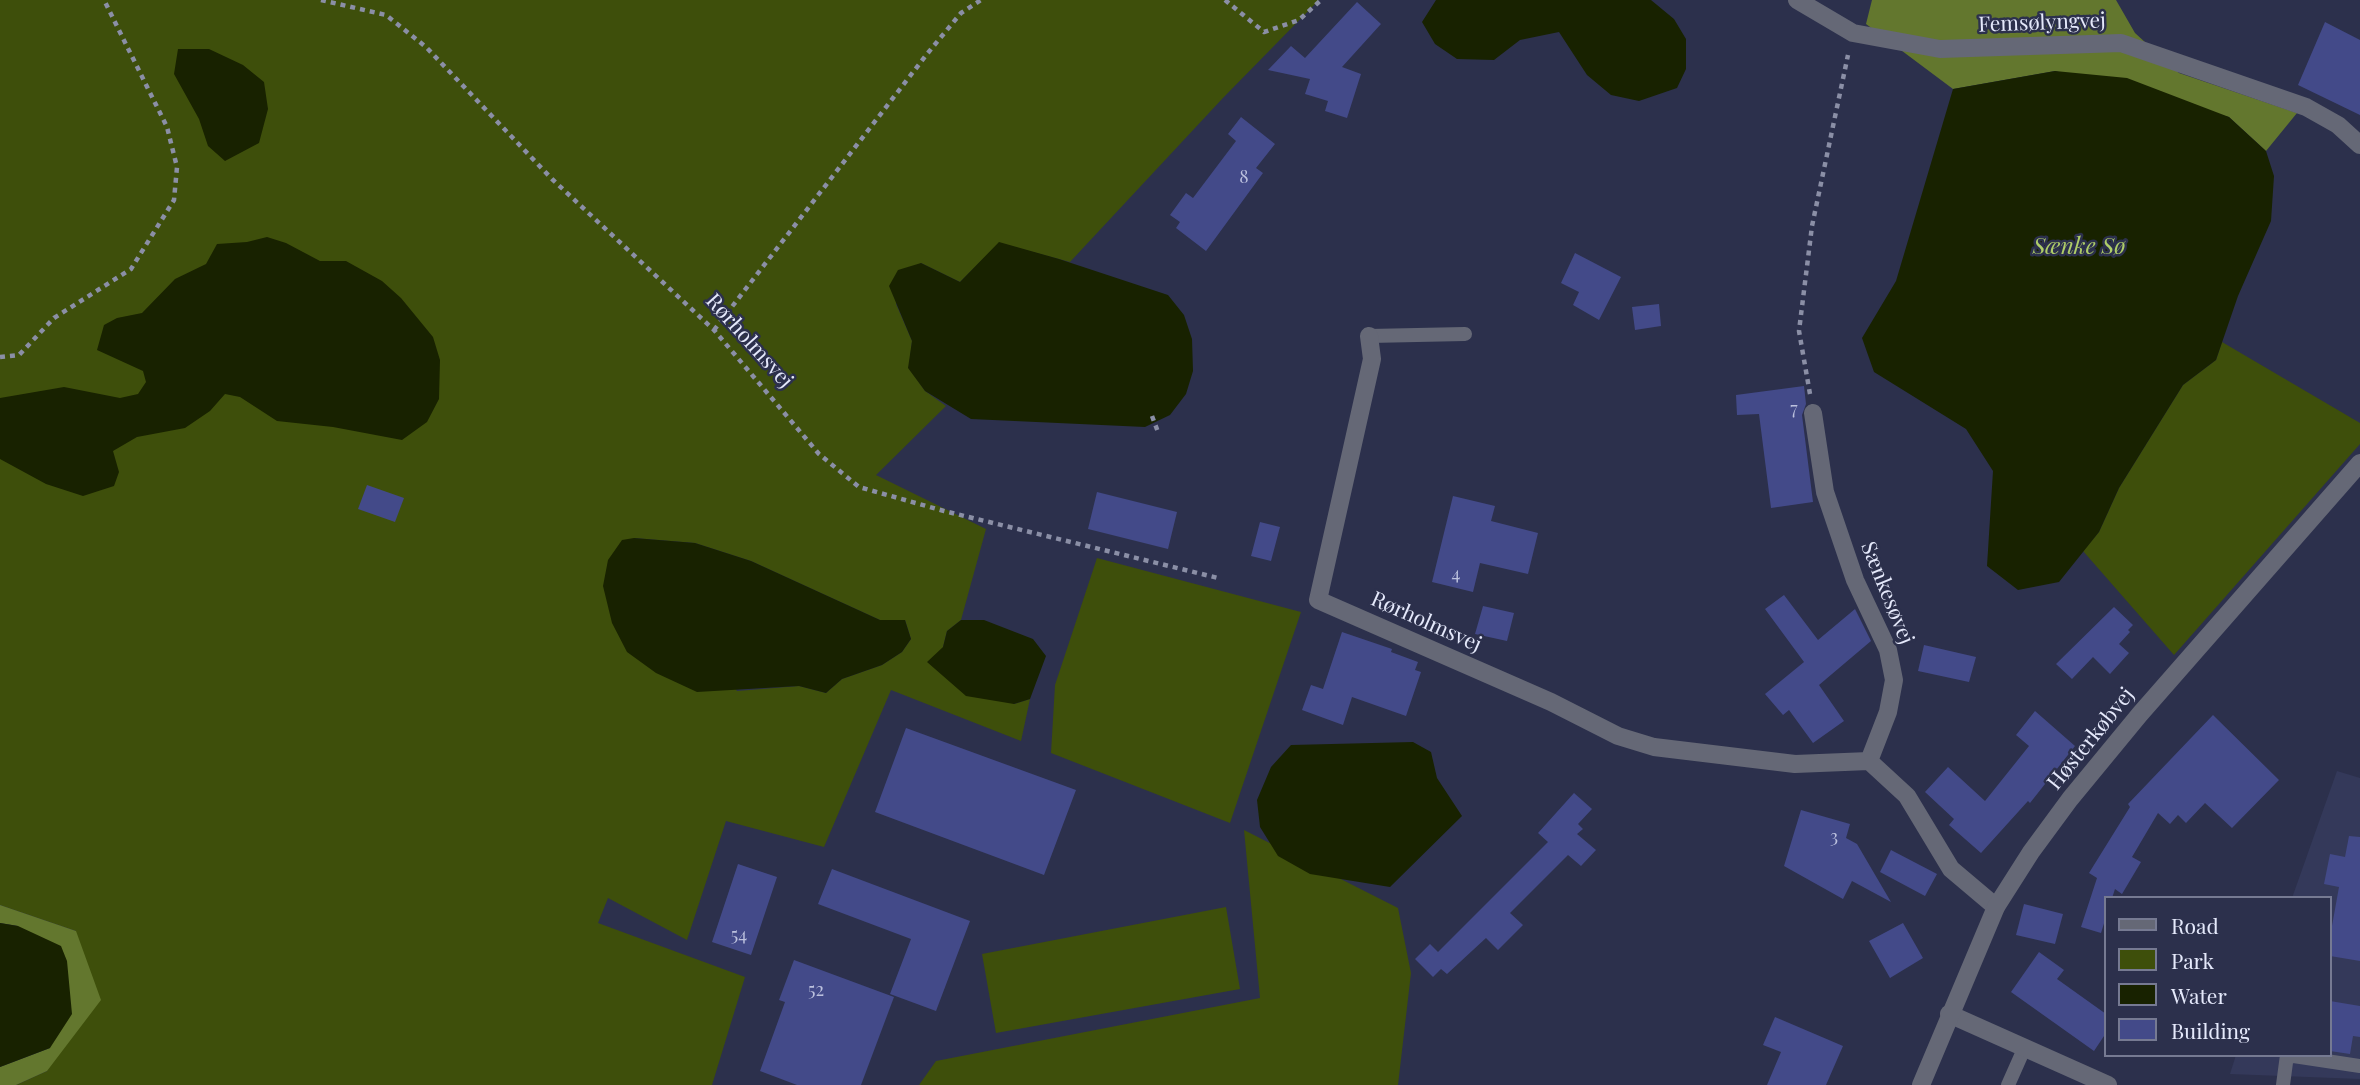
<!DOCTYPE html>
<html>
<head>
<meta charset="utf-8">
<style>
	body { margin:0 }
	#map { position:relative; width:2360px; height:1085px; overflow:hidden; background:#2c304c; font-family:"Playfair Display",serif }
	canvas { display:block }
	.legend { position:absolute; left:2104px; top:896px; width:228px; height:161px; box-sizing:border-box; background:#2c304c; border:2px solid #767a92; margin:0; padding:9px 12px; list-style:none; font-size:21px; color:#e5e9fb }
	.legend li { display:flex; align-items:center; gap:14px; height:35px }
	.legend b { width:35px; border:2px solid #767a92 }
</style>
</head>
<body>
<div id="map">
<canvas width="2360" height="1085"></canvas>
<ul class="legend">
<li><b style="height:9px;background:#656876"></b>Road</li>
<li><b style="height:19px;background:#3e4f0b"></b>Park</li>
<li><b style="height:19px;background:#182200"></b>Water</li>
<li><b style="height:19px;background:#434a89"></b>Building</li>
</ul>
</div>
<script>
const ctx = document.querySelector('canvas').getContext('2d');
ctx.lineJoin = 'round';
function fill(path, color) { ctx.fillStyle = color; ctx.fill(path, 'evenodd'); }
const shape = rows => new Path2D(rows.map(r => 'M' + r).join(''));
function trace(path, color, width, dash) { ctx.strokeStyle = color; ctx.lineWidth = width; ctx.lineCap = dash ? 'butt' : 'round'; ctx.setLineDash(dash || []); ctx.stroke(path); }
function write(font, color, halo, rows, align = 'center') {
  ctx.font = font + ' "Playfair Display",serif'; ctx.lineWidth = 5; ctx.setLineDash([]); ctx.textBaseline = 'middle'; ctx.strokeStyle = halo; ctx.fillStyle = color; for (const [text, x, y, turn = 0] of rows) {
    ctx.save(); ctx.translate(x, y); ctx.rotate((+turn || 0) * Math.PI / 180); ctx.textAlign = isNaN(turn) ? turn : align; if (halo) ctx.strokeText(text, 0, 0); ctx.fillText(text, 0, 0); ctx.restore();
  }
}
fill(shape([
	[2337,771,2360,778,2360,1079,2230,1074,2236,1055,2330,1055,2330,898,2292,898]
]), '#34395a');
fill(shape([
	[0,0,1319,0,1222,99,1070,262,999,243,960,282,921,263,896,304,912,341,909,368,925,391,946,406,876,475,986,529,961,620,947,631,943,647,1014,704,1030,699,1021,741,891,690,824,847,726,821,687,940,608,898,598,923,745,977,712,1085,16,1085,47,1071,76,931,0,905],
	[634,538,695,543,751,561,880,620,905,620,911,639,902,652,882,665,842,679,826,693,799,686,737,691],
	[2222,342,2360,423,2360,444,2174,655,2083,551,2099,532,2119,488,2183,385,2216,360],
	[1097,558,1301,612,1230,823,1051,753,1055,685],
	[1244,830,1398,908,1411,973,1398,1085,919,1085,936,1061,1260,998],
	[1226,907,1240,989,996,1033,982,954]
]), '#3e4f0b');
fill(shape([
	[1872,0,2116,0,2135,33,2179,73,2297,113,2266,151,2229,117,2055,71,1953,89,1866,24],
	[0,905,76,931,101,1000,47,1071,16,1085,0,1085,0,1067,50,1048,18,926,0,923]
]), '#63772e');
fill(shape([
	[1436,0,1651,0,1674,19,1686,39,1686,69,1677,88,1639,101,1611,95,1587,75,1559,32,1520,40,1494,60,1457,59,1435,44,1422,22],
	[178,49,209,49,243,65,264,82,268,109,259,143,225,161,208,146,199,119,174,74],
	[2055,71,2127,78,2229,117,2266,151,2274,176,2271,221,2238,296,2216,360,2183,385,2119,488,2099,532,2059,582,2018,590,1987,566,1993,471,1966,429,1874,372,1862,338,1896,281,1953,89],
	[267,237,286,243,320,261,346,261,382,281,401,298,433,337,440,360,439,399,427,422,402,440,333,427,277,421,240,397,225,394,210,411,185,428,137,437,113,451,119,472,114,486,83,496,46,484,0,459,0,398,64,387,120,398,138,394,146,382,143,371,97,350,104,325,117,318,142,313,175,279,206,264,217,244,247,242],
	[999,242,1059,259,1168,295,1184,315,1192,339,1193,371,1186,394,1170,415,1145,427,971,419,925,391,908,368,912,341,889,286,898,270,921,263,960,282],
	[634,538,695,543,751,561,880,620,905,620,911,639,902,652,882,665,842,679,826,693,799,686,697,692,656,673,627,652,612,623,603,586,608,560,622,540],
	[961,620,984,620,1033,639,1046,656,1030,699,1014,704,966,696,927,662,943,647,947,631],
	[1413,742,1431,752,1437,778,1462,816,1390,887,1310,874,1278,856,1260,827,1257,800,1271,767,1291,745],
	[0,923,18,926,61,946,67,961,72,1014,50,1048,0,1067]
]), '#182200');
fill(shape([
	[1357,2,1381,24,1342,67,1361,74,1347,118,1325,111,1328,101,1305,94,1310,79,1268,70,1291,46,1305,58],
	[2325,22,2360,40,2360,115,2298,85],
	[1241,117,1275,144,1256,168,1263,173,1206,251,1176,228,1180,222,1170,215,1186,193,1193,198,1236,141,1228,134],
	[1575,253,1621,277,1599,320,1573,305,1579,292,1561,283],
	[1659,304,1661,326,1635,330,1632,307],
	[1804,386,1806,404,1802,415,1813,502,1771,508,1759,414,1737,415,1736,395],
	[367,485,404,498,395,522,358,509],
	[1097,492,1177,512,1168,549,1088,529],
	[1453,496,1495,506,1491,521,1538,533,1528,574,1480,563,1473,592,1432,582],
	[1260,522,1280,527,1271,561,1251,556],
	[1784,595,1818,640,1855,609,1871,641,1819,685,1844,721,1813,743,1789,710,1783,715,1765,694,1804,662,1765,609],
	[1483,606,1514,613,1507,641,1475,634],
	[2114,607,2133,625,2128,630,2130,632,2119,644,2129,653,2110,674,2093,657,2072,679,2056,664],
	[1342,632,1392,649,1391,652,1418,662,1415,670,1421,672,1406,716,1352,697,1343,725,1302,710,1311,685,1323,689],
	[1924,645,1976,657,1969,682,1918,671],
	[2035,711,2075,746,2030,803,2028,801,1981,853,1949,825,1954,819,1925,792,1948,767,1985,801,2029,746,2016,735],
	[2213,715,2279,780,2232,828,2205,803,2186,823,2178,815,2170,824,2158,813,2132,857,2141,862,2122,894,2115,889,2112,898,2106,898,2106,917,2101,933,2081,927,2097,878,2089,873,2130,807,2128,804],
	[906,728,1076,790,1044,875,875,812],
	[1574,793,1592,809,1578,824,1583,829,1577,834,1596,850,1581,866,1568,855,1510,913,1523,925,1498,950,1486,938,1447,974,1441,969,1433,977,1415,959,1430,944,1438,952,1548,842,1538,833],
	[1801,810,1850,824,1846,838,1857,844,1891,902,1852,881,1843,899,1784,866],
	[2349,836,2360,837,2360,961,2330,956,2330,937,2339,887,2324,884,2330,854,2345,857],
	[1891,850,1937,874,1925,896,1880,872],
	[738,864,777,877,751,955,712,942],
	[832,869,970,921,936,1011,890,994,911,939,818,904],
	[2024,904,2063,914,2055,944,2016,935],
	[1903,923,1923,958,1890,978,1869,941],
	[2039,952,2064,970,2057,979,2106,1014,2106,1033,2094,1051,2011,992],
	[794,960,894,997,861,1085,797,1085,760,1071,785,1002,779,1000],
	[2330,1001,2360,1006,2360,1037,2353,1036,2350,1054,2330,1051],
	[1775,1017,1843,1046,1826,1085,1767,1085,1781,1052,1763,1045]
]), '#434a89');
trace(shape([
	[321,0,386,15,426,47,552,179,714,330,819,454,859,487,944,511,1218,578],
	[1225,0,1264,32,1299,20,1321,0],
	[714,330,927,54,961,13,981,0],
	[0,357,19,355,54,318,131,269,174,200,177,167,167,127,104,0],
	[1810,394,1799,331,1812,226,1848,55],
	[1152,416,1158,432]
]), '#8b8fa6', 4.5, [5, 5]);
trace(shape([
	[1369,336,1465,334],
	[2287,1055,2360,1066],
	[2008,1085,2024,1049],
	[2283,1085,2287,1055]
]), '#656876', 14);
trace(shape([
	[1797,0,1853,33,1940,49,2121,43,2306,107,2338,125,2360,145],
	[1369,336,1372,359,1318,600,1551,702,1618,736,1654,747,1795,764,1869,761],
	[1813,413,1825,492,1855,580,1888,650,1894,680,1888,712,1869,761,1907,796,1951,869,1996,907],
	[1949,1014,2108,1085]
]), '#656876', 18);
trace(shape([
	[1921,1085,1996,907,2031,852,2070,799,2140,714,2360,463]
]), '#656876', 18);
write('18px', '#bcc1de', null, [
	["8",1244,177],
	["7",1794,409],
	["4",1456,574],
	["3",1834,837],
	["54",739,935],
	["52",816,990]
]);
write('21px', '#e5e9fb', '#2c304c', [
	["Femsølyngvej",2042,23,-2],
	["Rørholmsvej",749,341,48],
	["Sænkesøvej",1887,593,68],
	["Rørholmsvej",1426,622,24],
	["Høsterkøbvej",2091,739,-51]
]);
write('italic 23px', '#afcd68', '#2c304c', [
	["Sænke Sø",2079,247]
]);
</script>
</body>
</html>
